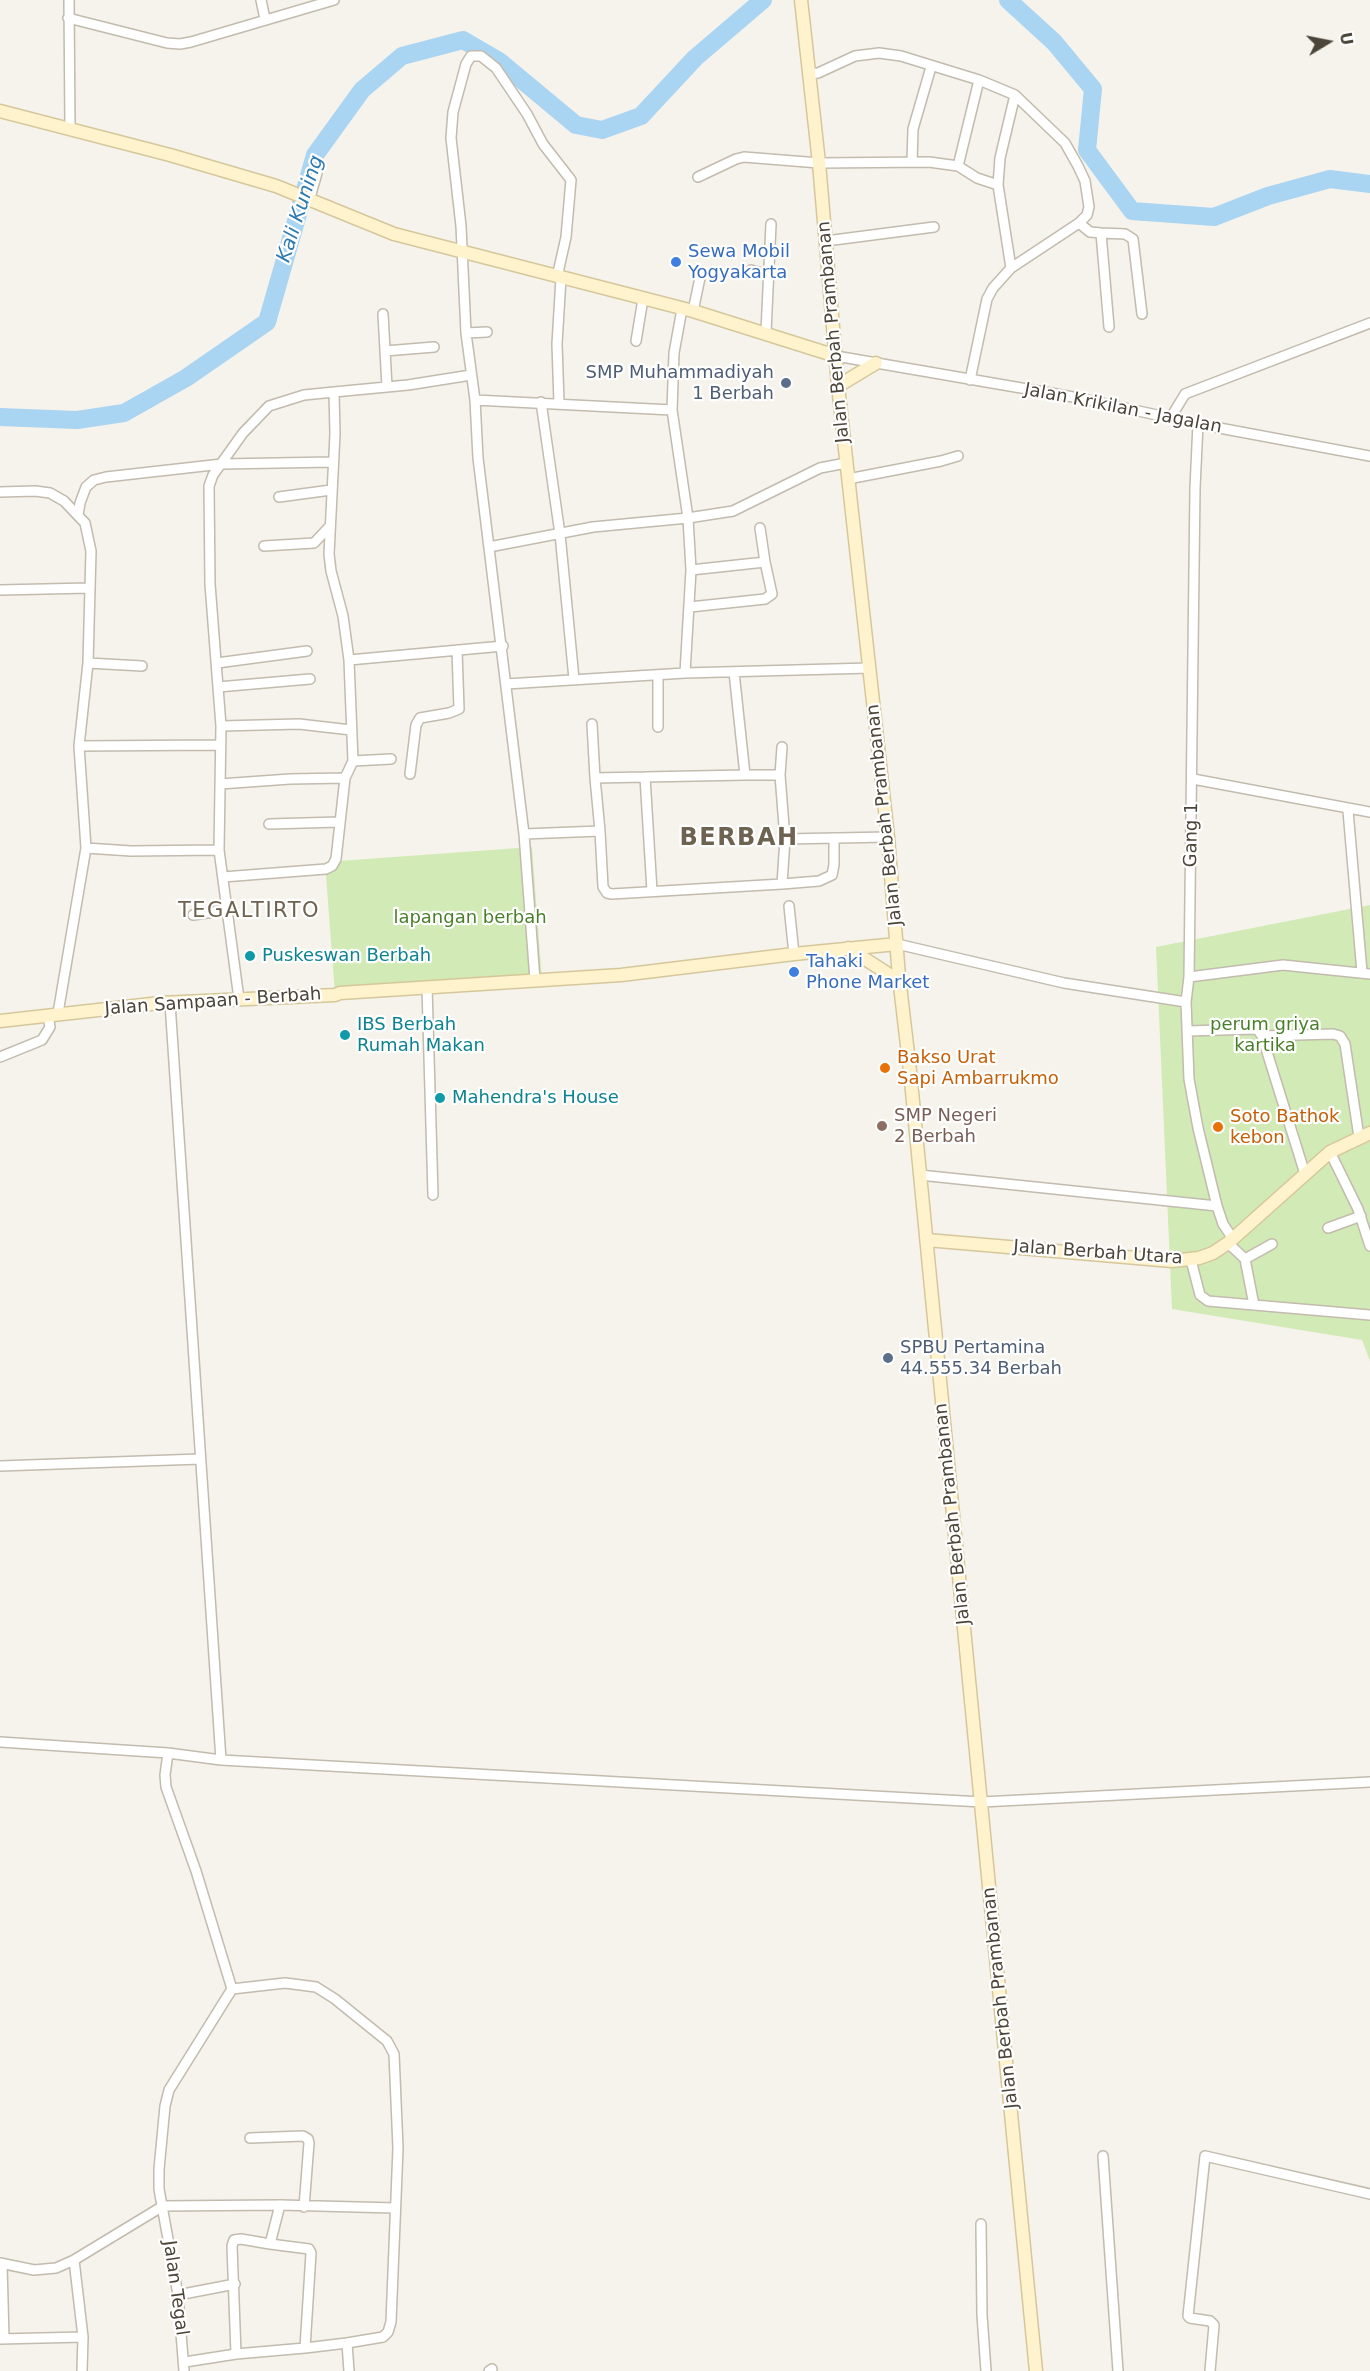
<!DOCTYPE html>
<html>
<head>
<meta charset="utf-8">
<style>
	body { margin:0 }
	#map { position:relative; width:1370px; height:2371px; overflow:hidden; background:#f6f3ec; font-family:"DejaVu Sans",sans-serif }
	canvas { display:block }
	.north { position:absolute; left:1298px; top:12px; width:60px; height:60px; -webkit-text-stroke:4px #fff; paint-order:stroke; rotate:80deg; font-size:16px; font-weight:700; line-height:24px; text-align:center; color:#4b4439 }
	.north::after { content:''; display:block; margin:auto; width:21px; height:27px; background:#4b4439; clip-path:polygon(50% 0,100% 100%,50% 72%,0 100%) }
</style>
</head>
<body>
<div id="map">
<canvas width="1370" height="2371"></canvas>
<div class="north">U</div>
</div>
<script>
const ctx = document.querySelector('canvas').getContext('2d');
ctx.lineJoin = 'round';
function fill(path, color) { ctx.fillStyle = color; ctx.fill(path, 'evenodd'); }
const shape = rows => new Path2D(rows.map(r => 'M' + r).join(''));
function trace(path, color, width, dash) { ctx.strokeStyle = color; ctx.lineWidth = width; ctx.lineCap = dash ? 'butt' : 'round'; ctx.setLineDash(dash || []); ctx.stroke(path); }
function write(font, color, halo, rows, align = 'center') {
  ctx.font = font + ' "DejaVu Sans",sans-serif'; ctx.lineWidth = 4.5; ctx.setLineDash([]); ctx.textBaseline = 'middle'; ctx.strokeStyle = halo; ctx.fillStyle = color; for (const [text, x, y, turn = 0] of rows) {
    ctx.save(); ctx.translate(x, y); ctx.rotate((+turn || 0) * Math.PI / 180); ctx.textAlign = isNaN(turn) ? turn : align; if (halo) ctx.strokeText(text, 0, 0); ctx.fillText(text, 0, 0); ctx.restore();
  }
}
fill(shape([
	[532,847,542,980,335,995,325,862],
	[1370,905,1370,1361,1362,1340,1172,1309,1156,947]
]), '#d2eab5');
trace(shape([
	[1008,0,1054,42,1093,89,1087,150,1132,211,1214,217,1268,196,1330,179,1370,184],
	[0,417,77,420,124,413,186,378,267,322,315,155,362,90,402,56,463,40,499,61,576,125,602,130,641,116,695,58,763,0]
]), '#a9d4f2', 18);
const street = shape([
	[69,0,70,129],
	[261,0,265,19],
	[68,18,167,43,180,44,191,42,334,0],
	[810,74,818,73,855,56,879,53,901,56,979,80,1015,95,1000,158,998,185,1011,268,1079,223,1090,232,1101,233,1109,327],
	[1015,95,1065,143,1078,166,1085,181,1089,207,1087,215,1079,223],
	[912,162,913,129,931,67],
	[958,166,979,80],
	[698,177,736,159,744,157,819,163,929,162,958,166,977,178,998,185],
	[309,201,317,173],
	[1101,233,1125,234,1133,239,1142,314],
	[826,241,934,227],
	[751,270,769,275],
	[682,309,674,353,672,410,688,518,691,570,685,673],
	[693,311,701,273],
	[383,314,387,387],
	[766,332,771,224],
	[466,333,487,332],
	[636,341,643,299],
	[385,351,434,347],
	[836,356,1079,398,1198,424,1370,456],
	[970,380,987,299,993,288,1011,268],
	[475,400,672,410],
	[541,402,560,534,574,679],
	[559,403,557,344,561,278],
	[1171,417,1185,394,1190,392,1370,323],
	[1198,424,1195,488,1189,977,1186,1002,1189,1079,1198,1128,1217,1206,1223,1224,1233,1239],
	[848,479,941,461,958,456],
	[0,492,35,491,50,493,64,501,85,523,91,551,88,663,79,746,86,848,58,1013],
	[279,497,331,490],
	[78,515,80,503,86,487,94,480,106,477,222,464,332,462],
	[760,528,765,562],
	[264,546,314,543,330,526],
	[489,547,593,527,688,518,733,511,820,468,846,463],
	[0,590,89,588],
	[690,607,765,599,772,594,765,562,691,570],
	[349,660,503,646],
	[88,663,142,666],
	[217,663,307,651],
	[658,675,658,727],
	[506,684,685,673,870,668],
	[218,687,310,679],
	[592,724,595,778],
	[221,726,299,724,351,730],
	[79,746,220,745],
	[782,747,780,775,785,839],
	[353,761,391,759],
	[410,774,416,725,420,718,449,713,459,709,457,650],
	[745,775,780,775],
	[645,777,652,891],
	[1193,779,1370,812],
	[220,784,290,779,345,778],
	[1348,811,1362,972],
	[269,824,339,822],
	[600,831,595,778,745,775,734,672],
	[524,834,600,831,603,887,607,893,612,894,782,884,785,839,888,837],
	[86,848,131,851,219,850],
	[223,877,326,869,332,866,336,859,345,778,353,761,349,660,343,616,331,571,329,554,335,434,334,392,408,385,471,375],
	[782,884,819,881,832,875,834,865,834,838],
	[789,906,794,954],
	[193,915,228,910],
	[897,944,1064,983,1186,1002],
	[1189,977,1283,965,1370,974],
	[535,980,524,834,478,458,475,400,466,333,461,226,451,138,453,112,466,64,471,56,481,56,496,68,527,114,543,144,571,180,566,237,557,277],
	[427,987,433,1195],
	[239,999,219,850,221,726,210,584,209,486,213,475,243,433,269,406,304,395,334,392],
	[170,1003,221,1760],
	[1188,1031,1254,1029,1258,1030,1262,1036,1333,1034,1340,1036,1345,1044,1359,1137],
	[1262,1036,1305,1174],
	[0,1057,42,1040,50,1027,48,1015],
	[1330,1152,1358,1209,1370,1246],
	[920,1175,1217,1206],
	[1328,1228,1361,1216],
	[1228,1243,1245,1259,1254,1305],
	[1245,1259,1272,1244],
	[1191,1260,1200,1295,1208,1301,1370,1315],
	[0,1466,200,1459],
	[0,1742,168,1753,221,1760,982,1802,1370,1782],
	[168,1753,165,1775,166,1787,196,1871,232,1989,169,2090,165,2106,159,2169,159,2189,178,2295,184,2371],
	[232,1989,285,1983,316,1987,335,1999,387,2041,394,2054,398,2148,391,2322,388,2332,383,2337,347,2343,349,2371],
	[250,2138,303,2136,308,2139,309,2143,304,2207],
	[1103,2156,1118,2371],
	[981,2224,982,2315,986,2371],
	[74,2260,83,2337,82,2371],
	[0,2263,34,2270,56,2268,74,2260,163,2206,280,2205,395,2208],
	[2,2264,4,2338],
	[178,2295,235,2284],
	[0,2339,83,2337],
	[305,2348,347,2343],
	[236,2354,232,2246,234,2240,241,2239,270,2244],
	[185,2362,236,2354,305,2348,311,2253,309,2249,270,2244,280,2205],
	[489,2371,492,2369],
	[1210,2371,1214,2325,1210,2321,1190,2318,1188,2316,1205,2156,1370,2194]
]);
const secondary = shape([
	[801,0,819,163,838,386,888,837,899,977,910,1071,1036,2371],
	[0,111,170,155,276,186,394,234,693,311,836,356],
	[838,386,876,363],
	[848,948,893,977,899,977],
	[0,1021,160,1003,335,995,340,993,621,975,794,954,897,944],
	[927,1240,1172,1261,1199,1258,1213,1253,1228,1243,1330,1152,1370,1133]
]);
trace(street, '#c2bbae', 12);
trace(secondary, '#d6c79b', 15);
trace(street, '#fff', 9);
trace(secondary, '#fff3cd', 12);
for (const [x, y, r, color] of [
	[676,262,6,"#3f7fe0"],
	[786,383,6,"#5c6f8a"],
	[250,956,6,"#0f9aa8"],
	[794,972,6,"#3f7fe0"],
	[345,1035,6,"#0f9aa8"],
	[885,1068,6,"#e8710a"],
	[440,1098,6,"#0f9aa8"],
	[882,1126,6,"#8d6e63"],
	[1218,1127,6,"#e8710a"],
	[888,1358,6,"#5c6f8a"]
]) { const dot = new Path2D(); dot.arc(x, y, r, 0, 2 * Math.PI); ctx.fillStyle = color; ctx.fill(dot); trace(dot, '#fff', 2); }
write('18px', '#366cbe', '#fff', [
	["Sewa Mobil",688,252],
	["Yogyakarta",688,273],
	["Tahaki",806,962],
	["Phone Market",806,983]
], 'left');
write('18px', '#4b4439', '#fff', [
	["Jalan Berbah Prambanan",834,332,-95],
	["Jalan Krikilan - Jagalan",1123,409,11],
	["Jalan Berbah Prambanan",885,815,-96],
	["Gang 1",1192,835,-89],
	["Jalan Sampaan - Berbah",213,1002,-4],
	["Jalan Berbah Utara",1098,1253,4],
	["Jalan Berbah Prambanan",953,1514,-96],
	["Jalan Berbah Prambanan",1001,1998,-96],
	["Jalan Tegal",175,2288,82]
]);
write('18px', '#4e5e75', '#fff', [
	["SMP Muhammadiyah",774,373],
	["1 Berbah",774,394],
	["SPBU Pertamina",900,1348,"left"],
	["44.555.34 Berbah",900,1369,"left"]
], 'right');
write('18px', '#4a7f2a', '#fff', [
	["lapangan berbah",470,918],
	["perum griya",1265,1025],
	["kartika",1265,1046]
]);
write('18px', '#0d838f', '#fff', [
	["Puskeswan Berbah",262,956],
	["IBS Berbah",357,1025],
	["Rumah Makan",357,1046],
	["Mahendra's House",452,1098]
], 'left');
write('18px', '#c56008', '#fff', [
	["Bakso Urat",897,1058],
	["Sapi Ambarrukmo",897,1079],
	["Soto Bathok",1230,1117],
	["kebon",1230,1138]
], 'left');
write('18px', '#785e54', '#fff', [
	["SMP Negeri",894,1116],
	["2 Berbah",894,1137]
], 'left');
write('italic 20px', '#2e7ab2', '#fff', [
	["Kali Kuning",301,209,-72]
]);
ctx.letterSpacing = '1.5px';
write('21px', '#6e6250', '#fff', [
	["TEGALTIRTO",249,912]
]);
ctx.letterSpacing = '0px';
ctx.letterSpacing = '1.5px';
write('bold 24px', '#6e6250', '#fff', [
	["BERBAH",739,839]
]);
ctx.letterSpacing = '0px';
</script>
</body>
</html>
